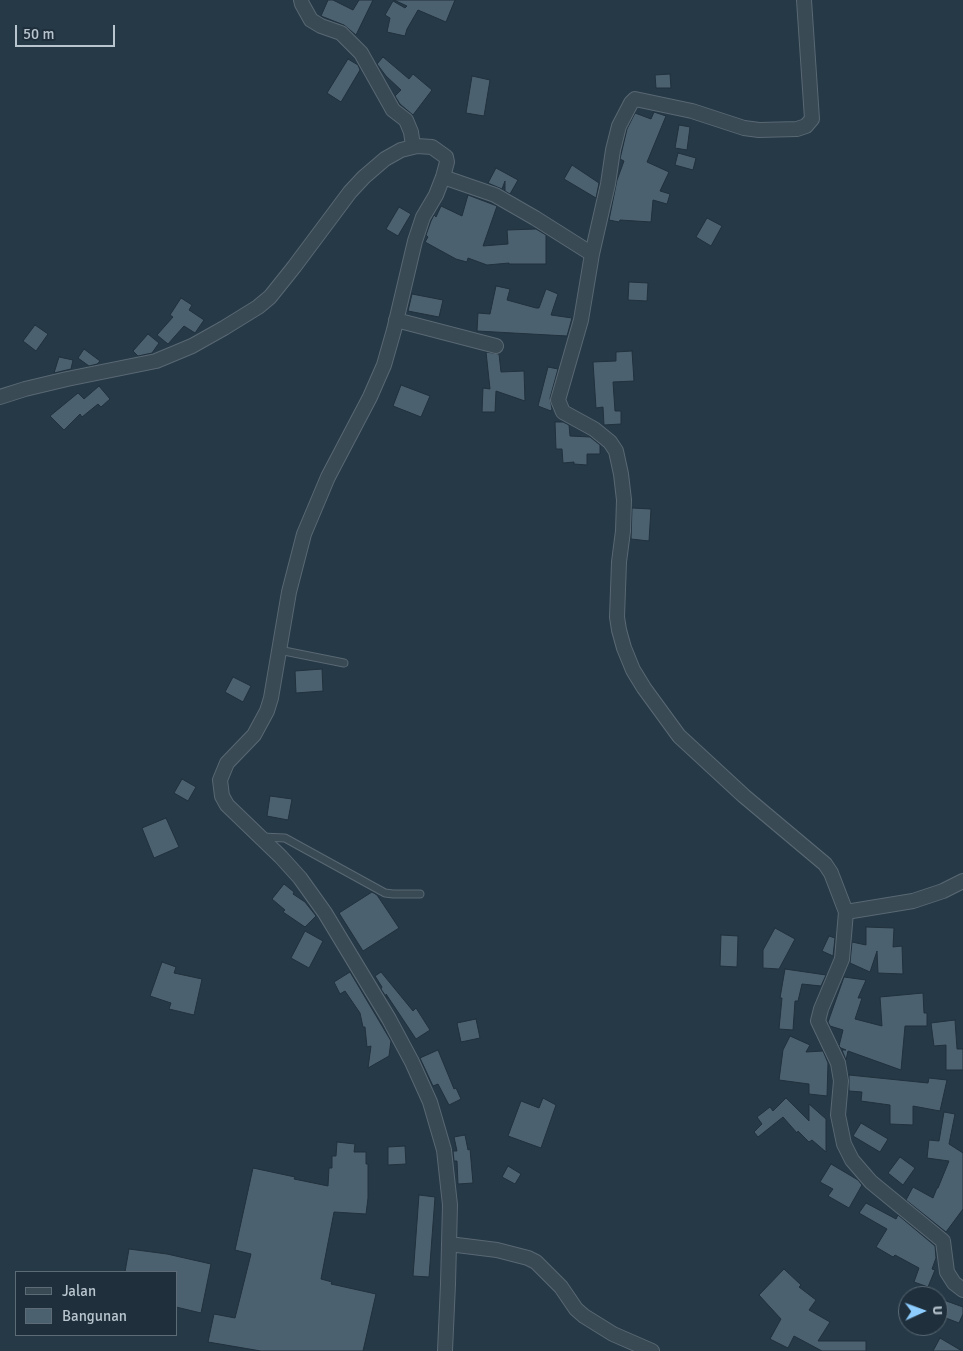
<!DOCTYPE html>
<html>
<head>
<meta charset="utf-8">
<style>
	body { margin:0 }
	#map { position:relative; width:963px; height:1351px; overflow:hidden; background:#253946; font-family:Signika,sans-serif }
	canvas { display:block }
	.legend { position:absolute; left:15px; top:1271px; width:162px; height:65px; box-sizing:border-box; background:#1f2f3b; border:1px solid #5c6b76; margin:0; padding:6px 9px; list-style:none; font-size:15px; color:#b8c5cf }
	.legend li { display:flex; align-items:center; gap:10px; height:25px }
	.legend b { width:25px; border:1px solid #5c6b76 }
	.north { position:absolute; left:898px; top:1286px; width:50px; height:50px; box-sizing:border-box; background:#1f2f3b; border:1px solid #5c6b76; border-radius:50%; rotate:88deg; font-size:14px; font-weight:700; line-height:20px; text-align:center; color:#b8c5cf }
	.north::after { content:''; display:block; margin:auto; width:18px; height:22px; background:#8dcdff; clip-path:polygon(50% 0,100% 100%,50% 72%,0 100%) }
	.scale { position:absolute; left:15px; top:25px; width:100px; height:22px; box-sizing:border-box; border:2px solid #b8c5cf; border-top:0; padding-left:6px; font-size:15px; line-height:18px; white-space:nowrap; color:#b8c5cf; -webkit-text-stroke:4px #1f2f3b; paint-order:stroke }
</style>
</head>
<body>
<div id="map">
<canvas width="963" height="1351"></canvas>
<ul class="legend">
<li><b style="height:6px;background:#3a4a55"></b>Jalan</li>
<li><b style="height:14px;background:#4c616f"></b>Bangunan</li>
</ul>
<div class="north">U</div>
<div class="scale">50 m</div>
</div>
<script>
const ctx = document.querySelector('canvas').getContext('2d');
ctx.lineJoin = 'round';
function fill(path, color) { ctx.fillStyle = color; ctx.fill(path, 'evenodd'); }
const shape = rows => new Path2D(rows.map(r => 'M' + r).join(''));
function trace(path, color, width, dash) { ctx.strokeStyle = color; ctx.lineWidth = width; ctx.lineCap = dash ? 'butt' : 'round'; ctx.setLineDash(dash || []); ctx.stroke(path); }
const building = shape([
	[328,0,333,0,353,10,359,0,373,0,356,35,344,25,321,16,328,0],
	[394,0,455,0,446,22,418,10,407,29,405,36,387,32,390,18,385,15,393,1,405,8,407,6,394,0],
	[383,57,409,79,413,74,432,90,413,115,400,104,395,96,401,90,386,76,377,64,383,57],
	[348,59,358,65,360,70,341,102,327,93,348,59],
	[670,74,671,88,656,88,655,75,670,74],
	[472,76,490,80,484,116,466,113,472,76],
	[654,112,666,116,647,162,669,172,660,191,670,194,667,204,653,200,651,222,620,220,619,222,609,220,617,180,624,161,620,159,627,129,635,113,651,119,654,112],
	[679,125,690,127,687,150,675,148,679,125],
	[678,153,696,158,693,170,675,165,678,153],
	[572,165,599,183,596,198,564,179,572,165],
	[496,168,518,180,510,194,505,191,505,181,502,189,488,183,496,168],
	[468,195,497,206,483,246,508,244,507,230,536,229,546,235,546,264,509,264,509,263,487,265,468,258,467,262,456,259,425,242,428,237,426,235,431,221,434,215,436,217,441,206,462,216,468,195],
	[399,207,411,214,398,236,386,229,399,207],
	[707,218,722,226,711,246,696,237,707,218],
	[629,282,648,283,647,301,628,300,629,282],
	[496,286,510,289,507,300,536,308,539,308,546,289,558,294,551,315,572,318,567,336,477,331,478,313,490,314,496,286],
	[412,294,443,300,439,317,408,311,412,294],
	[181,298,192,305,189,310,204,320,195,333,184,326,168,344,157,335,173,317,170,315,181,298],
	[35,325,48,334,36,351,23,341,35,325],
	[148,334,159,343,152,353,138,356,133,351,148,334],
	[84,349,100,361,97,364,89,366,78,358,84,349],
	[632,351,634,381,613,382,615,411,621,411,621,424,604,425,603,407,596,408,593,362,616,361,616,352,632,351],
	[486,352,499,354,501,372,524,371,525,401,496,391,495,412,482,412,483,388,490,389,486,352],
	[59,357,73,360,71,369,54,373,59,357],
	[548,367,558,369,550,398,552,409,551,411,538,406,548,367],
	[401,385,430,396,421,417,393,406,401,385],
	[99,386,110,399,101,407,98,404,82,417,80,414,64,430,50,416,78,393,84,399,99,386],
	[555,422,563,422,569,425,570,436,590,437,600,445,600,454,587,454,587,465,574,464,574,462,563,463,562,449,556,449,555,422],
	[632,508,651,509,649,541,631,539,632,508],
	[322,669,323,691,296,693,295,671,322,669],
	[233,677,251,686,243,702,225,692,233,677],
	[182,779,196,787,188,801,174,793,182,779],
	[270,796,292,799,288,820,267,816,270,796],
	[166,818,179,847,154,858,142,828,166,818],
	[284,884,294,892,293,894,305,902,316,916,305,927,283,912,285,910,272,899,284,884],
	[372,892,377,895,399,928,363,951,339,913,372,892],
	[866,927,894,928,893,947,902,946,903,974,878,973,877,951,870,972,850,963,852,942,866,945,866,927],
	[775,928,795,939,779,969,763,968,763,950,775,928],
	[305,931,323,941,309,968,291,958,305,931],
	[721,935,738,936,737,967,720,966,721,935],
	[829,936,835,938,833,956,822,951,829,936],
	[162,962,176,967,174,973,202,979,194,1015,169,1009,171,1003,150,996,162,962],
	[785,969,826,975,821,986,802,984,798,1001,795,1001,793,1030,779,1029,782,998,780,998,785,969],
	[350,972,391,1041,389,1056,368,1068,371,1046,367,1047,365,1027,363,1027,360,1013,345,991,340,994,334,982,350,972],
	[381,972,413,1011,416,1008,430,1030,416,1039,386,994,387,998,381,989,382,987,375,976,381,972],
	[844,977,866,980,858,998,862,998,855,1019,882,1026,880,997,923,993,924,1013,927,1013,927,1026,905,1026,901,1070,848,1051,846,1060,842,1050,846,1050,841,1048,839,1046,843,1030,830,1026,828,1022,844,977],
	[476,1019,480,1038,461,1042,457,1023,476,1019],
	[955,1020,957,1049,963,1049,963,1070,946,1070,946,1045,934,1046,931,1023,955,1020],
	[790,1036,810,1045,806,1052,823,1051,828,1063,827,1096,809,1094,809,1084,779,1080,783,1050,790,1036],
	[438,1050,454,1089,456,1088,461,1099,449,1105,438,1084,433,1086,420,1058,438,1050],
	[849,1075,928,1083,929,1078,947,1080,940,1111,913,1106,913,1125,890,1124,890,1105,861,1101,862,1092,849,1091,849,1075],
	[543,1098,556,1105,541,1148,508,1136,521,1101,539,1108,543,1098],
	[786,1098,809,1121,809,1104,826,1119,826,1152,812,1140,809,1142,798,1131,797,1133,783,1117,758,1137,754,1132,762,1124,757,1117,770,1107,773,1111,786,1098],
	[944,1112,955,1114,949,1144,963,1153,963,1209,946,1232,906,1200,913,1187,933,1198,937,1188,938,1188,949,1161,927,1158,929,1140,939,1141,944,1112],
	[861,1123,888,1139,880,1152,853,1136,861,1123],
	[465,1135,468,1150,470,1149,473,1183,458,1184,457,1161,454,1161,453,1151,457,1151,454,1137,465,1135],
	[337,1142,355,1144,354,1152,366,1152,366,1164,368,1164,368,1198,366,1214,334,1212,321,1279,332,1282,331,1284,376,1294,363,1351,261,1351,208,1342,214,1314,235,1318,251,1254,235,1250,253,1168,295,1177,294,1179,328,1186,329,1168,332,1168,332,1156,336,1156,337,1142],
	[405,1146,406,1164,388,1165,388,1147,405,1146],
	[900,1157,915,1168,903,1185,888,1173,900,1157],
	[831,1164,858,1180,862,1185,849,1208,828,1196,833,1189,820,1182,831,1164],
	[508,1166,521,1174,515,1184,502,1177,508,1166],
	[419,1195,435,1197,429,1277,413,1276,419,1195],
	[866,1203,896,1219,898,1215,935,1246,936,1258,932,1269,935,1270,928,1287,914,1282,919,1268,895,1255,893,1257,876,1247,887,1229,859,1213,866,1203],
	[129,1249,167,1254,211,1264,201,1313,176,1307,176,1272,125,1272,129,1249],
	[784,1269,801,1285,799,1287,816,1300,809,1310,830,1322,818,1341,866,1341,866,1351,822,1351,794,1336,788,1348,770,1339,781,1319,759,1295,784,1269],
	[938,1298,963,1307,963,1314,959,1323,938,1315,938,1298],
	[940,1338,962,1351,933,1351,940,1338]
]);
fill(building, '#4c616f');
trace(building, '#21313d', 1);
const lane = shape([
	[279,650,344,663],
	[262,837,285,838,385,893,393,894,420,894]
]);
const street = shape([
	[301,0,302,4,311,20,321,26,341,33,361,53,393,110,406,120,411,132,413,146],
	[443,177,495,195,535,218,592,254,581,320,558,400,563,412,594,429,610,442,616,451,621,474,624,500,623,531,619,562,617,617,619,630,624,648,633,670,644,688,679,736,744,796,825,864,831,873,846,912,842,959,821,1009,818,1021,838,1063,841,1081,838,1115,844,1144,852,1160,871,1182,943,1241,947,1272,954,1283,963,1290],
	[592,254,608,184,613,150,619,126,631,103,635,99,692,111,744,128,759,130,797,129,806,126,812,119,804,0],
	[396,320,496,346],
	[0,397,25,389,67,379,156,361,192,346,224,328,258,307,270,297,294,267,350,192,364,177,385,159,401,150,417,146,432,147,446,157,447,162,443,177,436,195,423,217,415,241,394,330,384,365,370,397,328,477,304,534,289,592,271,698,267,711,254,735,227,763,220,780,222,796,227,805,281,857,300,878,325,913,389,1019,412,1062,430,1102,444,1150,450,1205,448,1284,445,1351],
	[846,912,913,901,943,891,963,881],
	[449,1244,497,1250,528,1258,536,1262,561,1287,576,1309,584,1316,613,1334,652,1351]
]);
trace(lane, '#596873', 9);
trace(street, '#596873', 16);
trace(lane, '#3a4a55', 7);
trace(street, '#3a4a55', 14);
</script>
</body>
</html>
